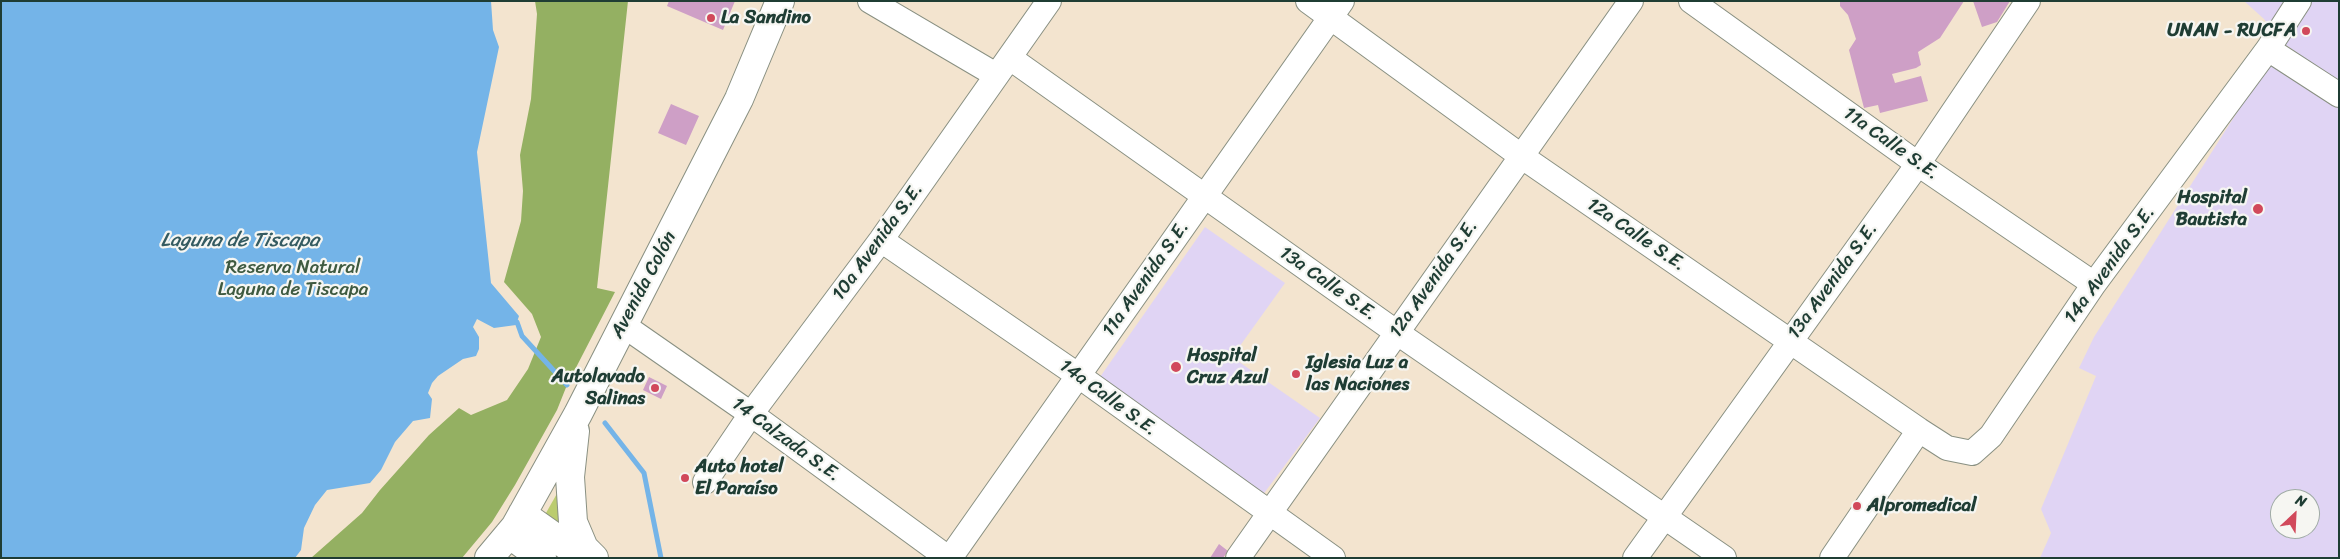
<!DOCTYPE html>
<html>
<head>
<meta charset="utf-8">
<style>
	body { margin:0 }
	#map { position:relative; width:2340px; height:559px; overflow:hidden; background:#f3e4cf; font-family:Sriracha,sans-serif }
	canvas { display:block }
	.frame { position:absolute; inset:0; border:2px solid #1f3d34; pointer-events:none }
	.north { position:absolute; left:2270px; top:489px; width:50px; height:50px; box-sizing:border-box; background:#f6f6f2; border:1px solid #a0aca6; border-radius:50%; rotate:25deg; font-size:14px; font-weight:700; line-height:20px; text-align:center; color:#1f3d34 }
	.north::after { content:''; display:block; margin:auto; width:18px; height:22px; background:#d1495b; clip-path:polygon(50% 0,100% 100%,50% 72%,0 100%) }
</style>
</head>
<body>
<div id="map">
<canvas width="2340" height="559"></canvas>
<div class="frame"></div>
<div class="north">N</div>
</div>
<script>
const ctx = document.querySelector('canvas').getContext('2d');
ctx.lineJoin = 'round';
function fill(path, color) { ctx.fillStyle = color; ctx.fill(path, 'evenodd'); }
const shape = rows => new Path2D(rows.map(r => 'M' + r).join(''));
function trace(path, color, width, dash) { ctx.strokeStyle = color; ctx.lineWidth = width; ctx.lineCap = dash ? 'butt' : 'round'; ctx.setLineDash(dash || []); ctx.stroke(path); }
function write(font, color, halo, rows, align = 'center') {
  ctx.font = font + ' Sriracha,sans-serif'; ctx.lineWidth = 4.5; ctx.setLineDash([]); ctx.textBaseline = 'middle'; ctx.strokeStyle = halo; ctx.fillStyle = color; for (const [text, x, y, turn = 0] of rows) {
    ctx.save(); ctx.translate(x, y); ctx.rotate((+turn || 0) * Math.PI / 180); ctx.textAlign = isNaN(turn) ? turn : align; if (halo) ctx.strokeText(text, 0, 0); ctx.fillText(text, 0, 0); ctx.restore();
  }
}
fill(shape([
	[2244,1,2339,1,2339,82,2283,43,2264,19],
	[2271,59,2339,107,2339,558,2040,558,2051,533,2041,509,2096,376,2079,368,2094,337],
	[2280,499,2310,499,2310,529,2280,529],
	[1205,227,1285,283,1232,357,1320,418,1262,496,1100,377]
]), '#e0d4f4');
fill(shape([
	[563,483,567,528,542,520]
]), '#bbcc6f');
fill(shape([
	[535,1,628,1,597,288,615,292,567,385,557,410,515,485,492,522,462,558,311,558,362,513,380,490,429,435,459,408,471,415,507,400,528,369,541,337,532,314,504,282,521,221,523,191,520,155,531,99,537,14]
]), '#94b062');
fill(shape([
	[1,1,491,1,493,30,499,47,477,152,491,283,519,316,516,325,494,328,477,319,473,327,479,337,479,349,476,356,463,359,438,376,432,383,428,393,432,399,430,418,413,421,395,442,381,470,370,483,327,490,315,505,304,528,301,550,295,558,1,558]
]), '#74b4e8');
trace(shape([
	[517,322,522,336,567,385],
	[605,423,644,473,661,558]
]), '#74b4e8', 5);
fill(shape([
	[669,1,735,1,723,30,667,6],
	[1840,1,1964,1,1940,38,1918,52,1921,65,1916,68,1892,74,1895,83,1921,76,1928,101,1880,113,1878,105,1864,108,1849,50,1856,39,1848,15,1840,6],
	[1973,1,2010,1,1997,22,1982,27],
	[671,104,699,116,686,145,658,133],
	[649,377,667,386,661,399,643,390],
	[1219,544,1228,551,1223,558,1210,558]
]), '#ce9fc6');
const minor = shape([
	[870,1,996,75],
	[1308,1,1521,156,1919,430,1947,448,1972,453,1991,436,2094,284,2268,49,2299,1],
	[1691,1,1918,164,2094,284],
	[2268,49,2339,95],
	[1010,58,1396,332,1724,558],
	[881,240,1079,376,1333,558],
	[623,325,751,414,948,558],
	[705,482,751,414,881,240,1049,1],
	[950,558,1342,1],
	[1238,558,1631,1],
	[1635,558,1918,164,2028,1],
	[1832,558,1919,430]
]);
const major = shape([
	[575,431,570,477,573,522,584,548,594,558],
	[522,514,584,558],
	[509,534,542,558],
	[489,558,515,527,578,414,739,99,780,1]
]);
trace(minor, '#899082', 26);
trace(major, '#899082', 30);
trace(minor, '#fff', 24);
trace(major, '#fff', 28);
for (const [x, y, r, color] of [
	[711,18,5,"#d1495b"],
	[2306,31,5,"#d1495b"],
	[2258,209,6,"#d1495b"],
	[1176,367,6,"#d1495b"],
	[1296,374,5,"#d1495b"],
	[655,388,5,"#d1495b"],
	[685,478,5,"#d1495b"],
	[1857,506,5,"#d1495b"]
]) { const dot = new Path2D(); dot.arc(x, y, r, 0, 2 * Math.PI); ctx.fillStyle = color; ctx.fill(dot); trace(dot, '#f6f6f2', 2); }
write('bold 19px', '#1f3d34', '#f6f6f2', [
	["La Sandino",721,18],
	["UNAN - RUCFA",2296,31,"right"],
	["Hospital",2247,198,"right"],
	["Bautista",2247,220,"right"],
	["Hospital",1187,356],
	["Cruz Azul",1187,378],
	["Iglesia Luz a",1306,363],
	["las Naciones",1306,385],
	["Autolavado",645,377,"right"],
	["Salinas",645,399,"right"],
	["Auto hotel",695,467],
	["El Paraíso",695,489],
	["Alpromedical",1867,506]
], 'left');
write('19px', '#1f3d34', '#f6f6f2', [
	["11a Calle S.E.",1891,144,35],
	["12a Calle S.E.",1636,235,34],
	["10a Avenida S.E.",878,242,-54],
	["14a Avenida S.E.",2110,265,-54],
	["11a Avenida S.E.",1146,279,-55],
	["12a Avenida S.E.",1434,279,-55],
	["13a Avenida S.E.",1833,281,-54],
	["13a Calle S.E.",1328,284,35],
	["Avenida Colón",644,285,-62],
	["14a Calle S.E.",1108,398,36],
	["14 Calzada S.E.",786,440,36]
]);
write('19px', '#3e5a40', '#f6f6f2', [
	["Reserva Natural",293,268],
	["Laguna de Tiscapa",293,290]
]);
write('italic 20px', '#345b61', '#f6f6f2', [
	["Laguna de Tiscapa",240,241]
]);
</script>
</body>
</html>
